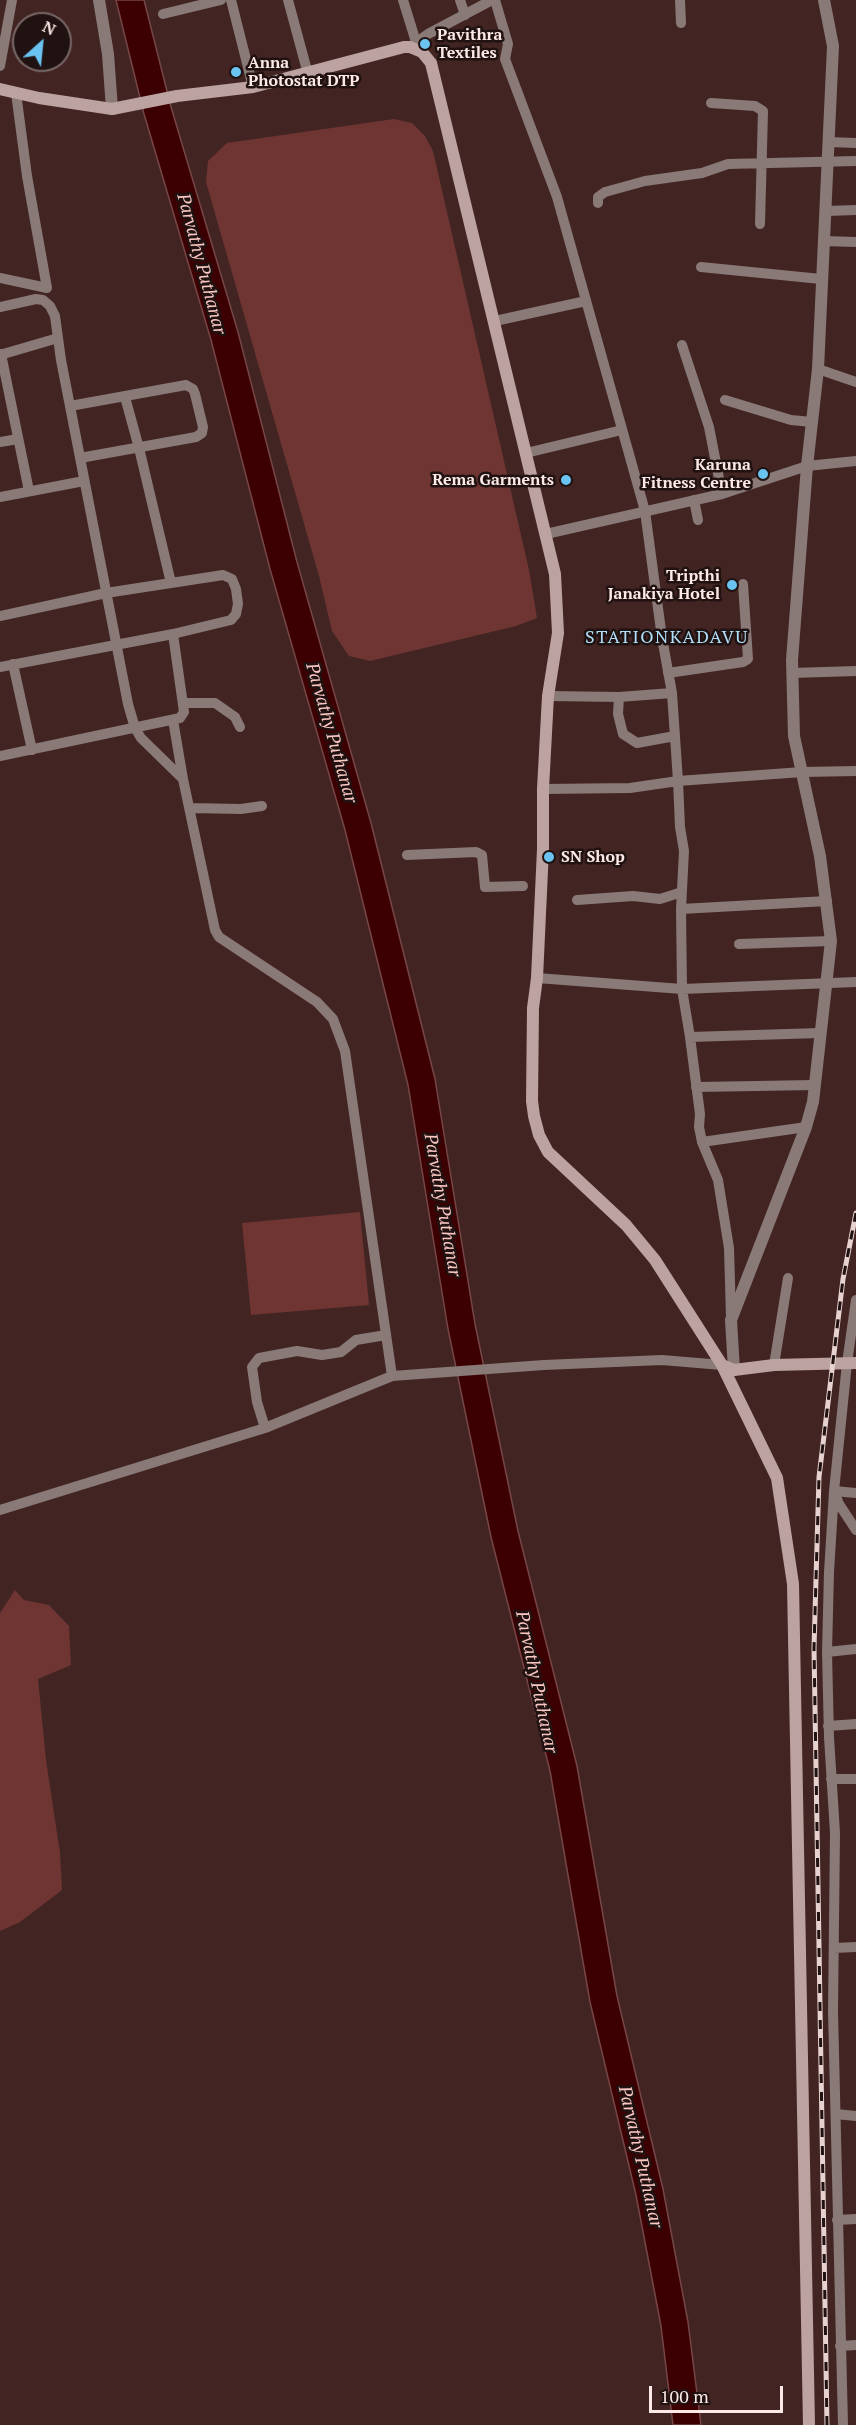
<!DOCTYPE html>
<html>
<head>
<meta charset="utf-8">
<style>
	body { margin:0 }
	#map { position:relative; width:856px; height:2425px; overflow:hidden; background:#422523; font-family:"PT Serif",serif }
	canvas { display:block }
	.north { position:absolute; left:12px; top:12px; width:60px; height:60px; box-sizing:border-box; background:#1f1211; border:2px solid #786867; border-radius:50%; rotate:27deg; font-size:16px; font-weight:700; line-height:24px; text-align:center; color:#fde9e7 }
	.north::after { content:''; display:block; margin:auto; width:21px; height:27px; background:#6bc3f2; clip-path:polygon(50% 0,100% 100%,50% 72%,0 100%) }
	.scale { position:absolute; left:649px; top:2386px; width:134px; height:27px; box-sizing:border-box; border:3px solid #fde9e7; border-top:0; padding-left:8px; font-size:18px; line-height:21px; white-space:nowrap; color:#fde9e7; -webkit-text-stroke:4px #1f1211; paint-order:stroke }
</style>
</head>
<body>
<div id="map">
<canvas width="856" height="2425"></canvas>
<div class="north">N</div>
<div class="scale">100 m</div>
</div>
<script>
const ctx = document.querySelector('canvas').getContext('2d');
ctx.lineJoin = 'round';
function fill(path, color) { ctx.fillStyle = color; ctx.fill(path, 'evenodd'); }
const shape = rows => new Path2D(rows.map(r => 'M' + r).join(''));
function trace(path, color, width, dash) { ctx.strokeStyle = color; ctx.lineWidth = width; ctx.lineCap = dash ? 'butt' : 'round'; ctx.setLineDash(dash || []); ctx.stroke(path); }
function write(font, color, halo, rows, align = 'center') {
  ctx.font = font + ' "PT Serif",serif'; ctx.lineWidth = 5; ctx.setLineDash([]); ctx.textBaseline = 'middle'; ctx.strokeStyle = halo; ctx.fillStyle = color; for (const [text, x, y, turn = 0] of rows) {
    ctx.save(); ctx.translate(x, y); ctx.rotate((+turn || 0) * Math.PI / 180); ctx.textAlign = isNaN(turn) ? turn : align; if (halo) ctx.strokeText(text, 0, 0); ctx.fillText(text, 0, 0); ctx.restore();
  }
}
fill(shape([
	[394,119,412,123,425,136,433,151,529,570,537,618,516,626,370,661,349,656,332,631,319,576,206,182,208,161,227,143],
	[360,1212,369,1305,251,1315,242,1223],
	[15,1590,24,1600,49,1605,69,1626,71,1665,38,1679,46,1760,60,1853,62,1890,20,1922,0,1931,0,1613]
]), '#6e3533');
const water = shape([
	[116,0,144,0,171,107,238,332,297,562,371,823,435,1079,475,1324,518,1531,577,1766,617,1996,663,2189,688,2322,701,2425,673,2425,661,2326,636,2195,590,2002,550,1771,491,1537,448,1329,408,1085,345,830,270,569,211,340,144,114,116,0]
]);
fill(water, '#3c0003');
trace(water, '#764647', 1.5);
trace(shape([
	[231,0,253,87],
	[288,0,308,74],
	[403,0,416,42],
	[460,0,465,15],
	[495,0,508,44,505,59,557,197,645,511,662,638,672,693,678,781,802,772,856,771],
	[680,0,681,23],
	[163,14,221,0],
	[410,47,428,34,492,0],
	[0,66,12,0],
	[711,103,755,106,763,111,760,224],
	[828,142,856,143],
	[598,203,598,197,605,192,645,181,702,173,728,164,856,161],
	[826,211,856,210],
	[823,241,856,242],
	[701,267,821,279],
	[0,278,47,288,27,176,16,93],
	[0,307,36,299,43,300,50,306,55,316,61,360,128,704,135,728,141,738,183,779,215,930,219,937,317,1002,333,1019,345,1051,392,1376],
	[495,321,586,301],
	[682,345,709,427,722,494],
	[1,354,29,491],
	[0,355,58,338],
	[818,369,856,382],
	[125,397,139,448,171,583],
	[725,400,791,420,812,422],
	[70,406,186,385,193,389,195,394,203,427,202,433,196,437,80,458],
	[0,442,18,439],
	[526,453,622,430],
	[0,497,84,481],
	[694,500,698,520],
	[546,534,722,494,807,466,856,461],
	[0,616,106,593,223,575,232,579,236,589,238,604,236,614,231,620,173,634,0,667],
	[13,664,32,750],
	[668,673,743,662,748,659,743,584],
	[792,673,856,671],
	[548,696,619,697,672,693],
	[619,697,618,714,623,734,637,743,675,736],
	[183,703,215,703,235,717,240,727],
	[173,720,183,779],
	[0,756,180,718,184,712,173,634],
	[543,789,630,788,678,781,680,827,684,851,681,909,682,989,690,1037,700,1114,699,1127,702,1142,718,1180,729,1248,731,1317],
	[190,808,241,809,262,806],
	[407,855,476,852,482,855,485,887,523,886],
	[577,900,633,896,660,899,682,892],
	[681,909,827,901],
	[739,944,831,941],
	[537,978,682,989,856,982],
	[690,1037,820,1033],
	[696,1087,815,1085],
	[702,1142,806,1127],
	[774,1365,788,1278],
	[265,1428,257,1402,252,1367,259,1358,297,1351,322,1355,341,1352,356,1340,386,1335],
	[856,1493,834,1491,839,1504,856,1530],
	[0,1510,265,1428,392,1376,544,1365,662,1360,722,1365],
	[827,1652,856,1649],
	[828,1726,856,1724],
	[831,1779,856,1779],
	[834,1948,856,1947],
	[836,2114,856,2116],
	[837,2220,856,2219],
	[840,2346,856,2345],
	[843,2425,833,2011,835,1833,829,1737,827,1652,829,1572,834,1491,847,1363,856,1300]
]), '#897977', 10);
trace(shape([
	[99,0,108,54,112,109],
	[734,1370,731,1320,806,1127,813,1102,831,941,820,856,794,736,792,660,807,466,818,369,833,46,824,0]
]), '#897977', 12);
trace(shape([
	[0,89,39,98,112,109,177,96,253,87,404,47,410,47,422,52,431,63,555,574,558,633,548,696,543,789,543,849,537,978,533,1008,532,1101,534,1116,539,1135,548,1152,626,1225,655,1260,722,1365,777,1478,793,1584,809,2425],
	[722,1365,734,1370,774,1365,856,1363]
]), '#bca3a1', 12);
const rail = shape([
	[827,2425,814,1648,819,1477,843,1279,856,1213]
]);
trace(rail, '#e7d2d0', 5);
trace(rail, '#1f1211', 3, [9]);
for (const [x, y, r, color] of [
	[425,44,6,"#6bc3f2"],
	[236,72,6,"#6bc3f2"],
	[763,474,6,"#6bc3f2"],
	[566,480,6,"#6bc3f2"],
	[732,585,6,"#6bc3f2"],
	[549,857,6,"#6bc3f2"]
]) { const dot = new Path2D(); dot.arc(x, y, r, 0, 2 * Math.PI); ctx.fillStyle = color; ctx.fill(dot); trace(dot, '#1f1211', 2); }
write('bold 16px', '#fde9e7', '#1f1211', [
	["Pavithra",437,35],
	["Textiles",437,53],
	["Anna",248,63],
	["Photostat DTP",248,81],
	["Karuna",751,465,"right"],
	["Fitness Centre",751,483,"right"],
	["Rema Garments",554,480,"right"],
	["Tripthi",720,576,"right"],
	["Janakiya Hotel",720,594,"right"],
	["SN Shop",561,857]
], 'left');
write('italic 18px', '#fac6c2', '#1f1211', [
	["Parvathy Puthanar",201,264,75],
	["Parvathy Puthanar",331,733,74],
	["Parvathy Puthanar",442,1205,80],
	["Parvathy Puthanar",536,1682,78],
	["Parvathy Puthanar",640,2157,77]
]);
ctx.letterSpacing = '1.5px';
write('18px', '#b1dff9', '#1f1211', [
	["STATIONKADAVU",667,638]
]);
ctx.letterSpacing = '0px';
</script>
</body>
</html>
